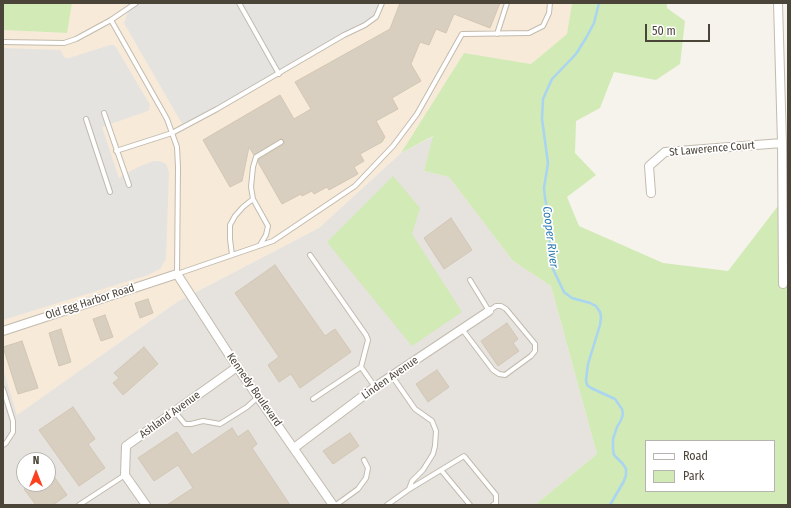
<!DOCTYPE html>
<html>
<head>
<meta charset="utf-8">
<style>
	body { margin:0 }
	#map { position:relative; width:791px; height:508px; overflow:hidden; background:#f6f3ec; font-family:"Fira Sans Condensed",sans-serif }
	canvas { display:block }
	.frame { position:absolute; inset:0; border:4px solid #4b4439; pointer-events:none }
	.legend { position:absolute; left:645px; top:440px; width:130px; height:52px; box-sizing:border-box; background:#fff; border:1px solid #b7b4b0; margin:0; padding:5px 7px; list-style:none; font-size:12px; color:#4b4439 }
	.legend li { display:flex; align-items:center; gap:8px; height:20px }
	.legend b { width:20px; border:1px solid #b7b4b0 }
	.north { position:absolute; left:16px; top:452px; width:40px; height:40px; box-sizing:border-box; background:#fff; border:1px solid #b7b4b0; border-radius:50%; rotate:0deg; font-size:11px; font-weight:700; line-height:16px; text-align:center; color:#4b4439 }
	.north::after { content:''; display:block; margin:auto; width:14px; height:18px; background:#fc3f1d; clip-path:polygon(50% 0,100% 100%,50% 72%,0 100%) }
	.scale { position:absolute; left:645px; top:24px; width:65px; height:18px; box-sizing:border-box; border:2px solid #4b4439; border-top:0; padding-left:5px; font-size:12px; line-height:14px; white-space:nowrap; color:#4b4439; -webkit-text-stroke:3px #fff; paint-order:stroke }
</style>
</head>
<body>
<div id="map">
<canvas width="791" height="508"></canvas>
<div class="frame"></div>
<ul class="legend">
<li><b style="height:5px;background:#fff"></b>Road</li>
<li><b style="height:11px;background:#d2eab5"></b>Park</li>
</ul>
<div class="north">N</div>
<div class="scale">50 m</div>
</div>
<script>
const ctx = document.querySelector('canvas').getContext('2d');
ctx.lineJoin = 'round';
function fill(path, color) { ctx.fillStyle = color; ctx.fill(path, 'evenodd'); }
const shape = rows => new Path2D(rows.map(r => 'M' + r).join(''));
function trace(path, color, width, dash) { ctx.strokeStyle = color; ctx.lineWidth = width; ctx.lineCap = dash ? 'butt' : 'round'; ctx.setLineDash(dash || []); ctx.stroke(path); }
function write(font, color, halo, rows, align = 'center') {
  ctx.font = font + ' "Fira Sans Condensed",sans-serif'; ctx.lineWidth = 3.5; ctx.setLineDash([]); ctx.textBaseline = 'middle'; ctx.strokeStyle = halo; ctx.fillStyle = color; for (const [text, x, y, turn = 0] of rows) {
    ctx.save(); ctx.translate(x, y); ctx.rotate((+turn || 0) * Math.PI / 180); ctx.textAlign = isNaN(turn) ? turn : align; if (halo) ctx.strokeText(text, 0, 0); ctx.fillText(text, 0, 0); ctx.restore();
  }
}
fill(shape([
	[72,3,572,3,567,34,531,64,464,53,401,153,319,228,177,302,17,415,3,368,3,30,66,33]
]), '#f7ead8');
fill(shape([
	[434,136,424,171,449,177,513,261,551,286,597,454,535,505,3,505,3,368,17,415,177,302,319,228,401,153],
	[24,460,48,460,48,484,24,484]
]), '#e6e2dd');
fill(shape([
	[3,3,72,3,67,33,3,30],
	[572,3,667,3,667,8,685,21,680,64,656,80,614,72,600,108,576,121,575,153,596,175,567,197,579,226,663,263,728,271,788,193,788,505,535,505,597,454,551,286,513,261,449,177,424,171,433,136,401,153,464,53,531,64,567,34],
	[646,441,774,441,774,491,646,491],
	[393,176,420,208,412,234,462,312,412,346,327,242]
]), '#d2eab5');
fill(shape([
	[136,3,382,3,376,17,184,127,124,23,129,8],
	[110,45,114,45,117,49,150,105,149,110,145,112,102,127,119,178,138,167,154,161,159,161,166,164,169,172,166,259,160,269,148,275,3,320,3,48,60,50,65,58,69,58]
]), '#e5e3e0');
trace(shape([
	[599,3,594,23,586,38,576,54,552,79,547,90,543,99,542,119,548,163,544,188,545,198,550,223,550,242,553,269,564,292,572,298,590,303,596,306,600,312,601,317,600,325,588,364,586,380,587,385,591,388,615,399,622,409,623,414,621,420,617,427,613,439,613,449,614,455,623,464,626,469,626,475,624,481,610,505]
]), '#a9d4f2', 2.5);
const building = shape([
	[400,3,500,3,490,28,454,14,446,33,436,29,429,45,420,42,411,64,421,81,392,98,398,109,376,121,385,137,382,142,360,154,364,161,354,167,358,174,329,190,327,187,314,194,312,191,302,196,301,194,282,204,258,162,259,159,284,144,284,140,281,139,254,155,249,147,242,181,230,187,203,140,280,95,294,119,311,109,295,82,390,29,400,3],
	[451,218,472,250,444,269,424,238,451,218],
	[275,265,325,336,335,329,351,352,300,388,291,374,279,382,268,365,279,357,235,293,275,265],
	[148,299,153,313,140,318,135,303,148,299],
	[105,315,113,337,101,341,93,319,105,315],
	[507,323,518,339,513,343,519,351,498,366,481,341,507,323],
	[61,329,71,362,59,366,49,333,61,329],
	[22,341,38,388,18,394,3,347,22,341],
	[144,347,158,364,123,395,113,383,119,378,114,373,144,347],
	[437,370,449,387,428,402,416,384,437,370],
	[73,407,95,439,88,444,105,468,79,486,39,430,73,407],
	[232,428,238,437,248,430,257,444,252,448,290,505,167,505,193,488,178,465,154,481,138,458,177,432,192,455,232,428],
	[350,433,359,446,333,464,323,451,350,433],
	[48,468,67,495,53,505,36,505,24,489,31,484,48,484,48,468]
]);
fill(building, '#d8cfc1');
trace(building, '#d3c7b4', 1);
const service = shape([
	[239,3,279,74],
	[111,20,167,119,177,147,178,167,177,274,273,241,355,186,393,146,417,114,462,34,529,33,543,26,549,13,550,3],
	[497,34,507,3],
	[3,42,64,43,76,39,111,20,136,3],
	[104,113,129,185],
	[86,119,110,192],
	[116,151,172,133,217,109,344,35,365,25,376,17,382,3],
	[253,199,251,187,253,167,256,157,281,142],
	[232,255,230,239,230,225,235,216,243,207,253,199,268,226,266,235,260,245],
	[310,255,366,335,368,340,361,367],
	[462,329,493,370,499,374,505,375,531,356,535,351,535,344,506,309,501,306,496,306,489,311,470,280],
	[392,376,415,409,432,421,436,431,435,446,433,454,423,470,412,481,409,489],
	[3,389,13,421,13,432,6,443,3,445],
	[313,399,361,367,375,387],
	[175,412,185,424,191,424,203,421,220,424,247,407,258,397],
	[441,470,470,505],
	[79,505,125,475],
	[336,505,358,489,366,478,368,468,364,460],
	[387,505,408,490,464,456,496,495,496,503,493,505]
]);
const minor = shape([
	[778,3,782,143,783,284],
	[651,193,649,166,665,152,782,143],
	[3,331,177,274,237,367,333,505],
	[294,448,375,387,489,311],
	[146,505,125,475,126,446,237,367]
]);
trace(service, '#c2bbae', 6);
trace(minor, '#c2bbae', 10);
trace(service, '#fff', 4);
trace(minor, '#fff', 8);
write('11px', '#4b4439', '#fff', [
	["St Lawerence Court",712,149,-5],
	["Old Egg Harbor Road",90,302,-18],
	["Linden Avenue",390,378,-35],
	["Kennedy Boulevard",254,390,55],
	["Ashland Avenue",170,415,-36]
]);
write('italic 12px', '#2e7ab2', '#fff', [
	["Cooper River",550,237,83]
]);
</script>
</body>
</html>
